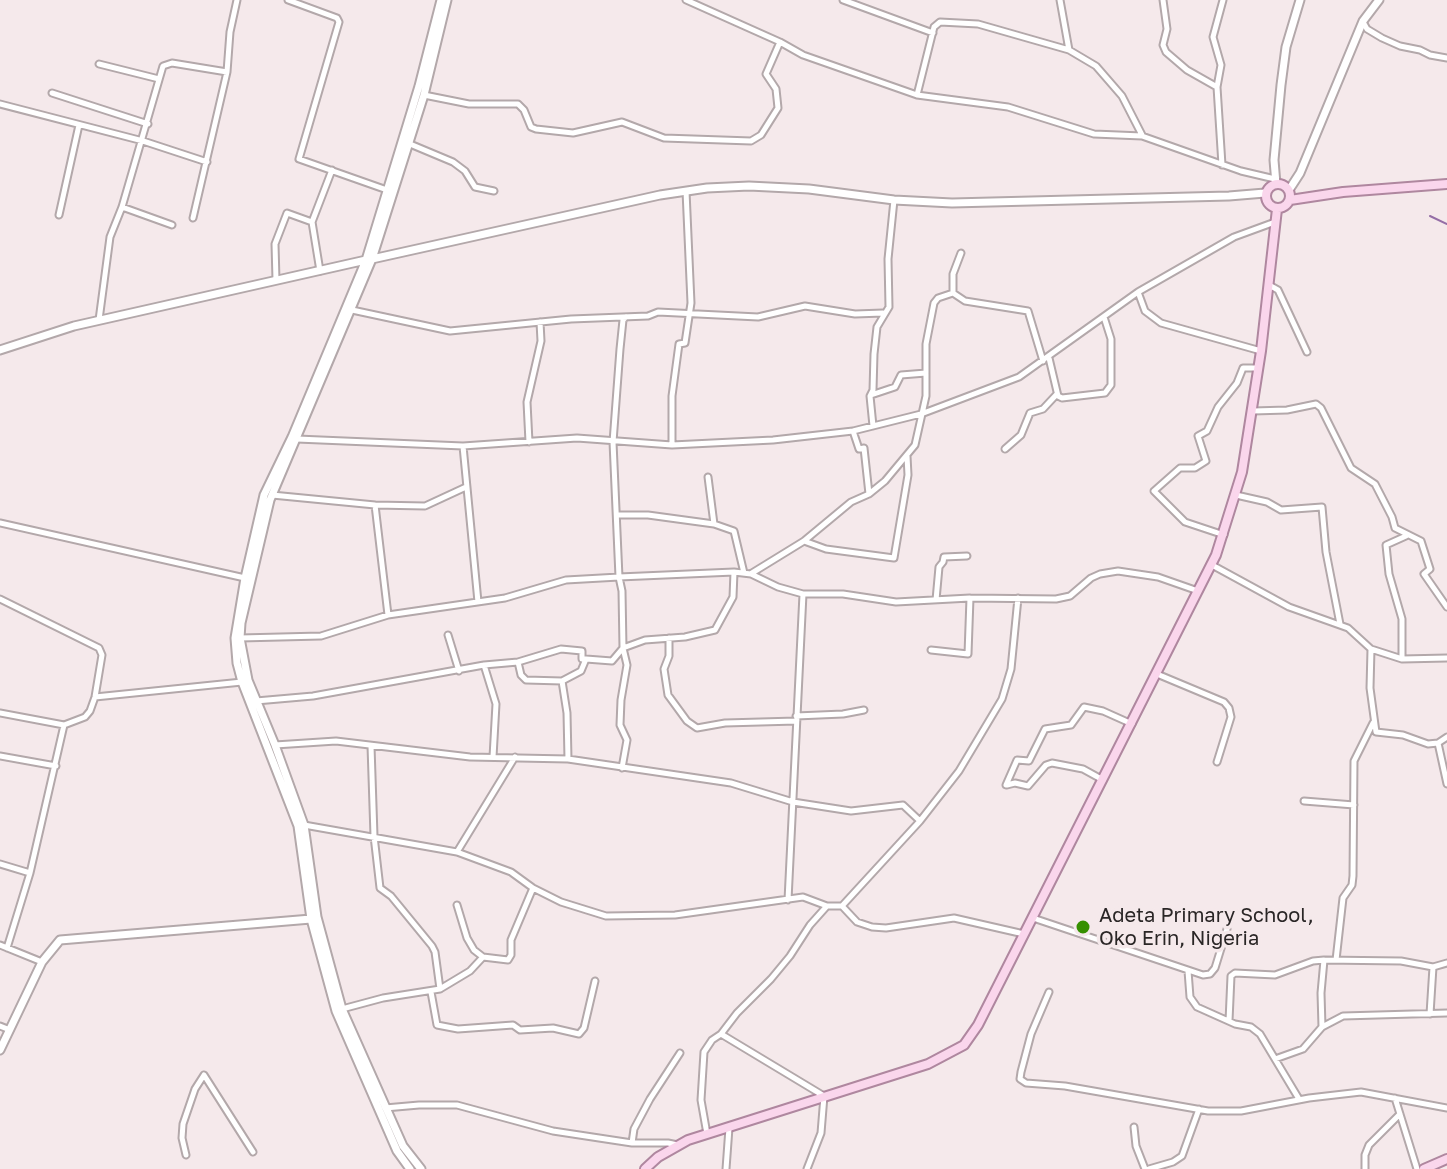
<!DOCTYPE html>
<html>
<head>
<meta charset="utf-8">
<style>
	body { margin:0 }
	canvas { display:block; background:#f5e9eb }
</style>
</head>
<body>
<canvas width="1447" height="1169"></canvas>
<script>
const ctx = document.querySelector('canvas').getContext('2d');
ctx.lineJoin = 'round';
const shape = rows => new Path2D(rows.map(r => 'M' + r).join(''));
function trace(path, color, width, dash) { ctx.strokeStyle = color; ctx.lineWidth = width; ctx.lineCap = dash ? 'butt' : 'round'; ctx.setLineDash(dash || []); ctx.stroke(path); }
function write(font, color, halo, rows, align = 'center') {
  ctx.font = font + ' "Golos Text",sans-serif'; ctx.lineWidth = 7; ctx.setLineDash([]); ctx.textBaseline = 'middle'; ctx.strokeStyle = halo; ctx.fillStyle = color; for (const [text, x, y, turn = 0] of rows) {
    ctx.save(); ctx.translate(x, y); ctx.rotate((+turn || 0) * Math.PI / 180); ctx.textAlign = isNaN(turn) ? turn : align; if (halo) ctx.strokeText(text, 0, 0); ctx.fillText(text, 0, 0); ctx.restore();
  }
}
trace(shape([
	[1430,216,1447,224]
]), '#956ea6', 2);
const minor = shape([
	[288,0,337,18,339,22,299,159,387,190],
	[686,0,780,42,803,55,917,95,1008,107,1094,134,1142,136,1241,171,1275,179],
	[843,0,933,33],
	[1060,0,1069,50,1096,66,1122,96,1142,135],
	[1163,0,1167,29,1163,45,1166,52,1187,70,1217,87,1222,165],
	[1363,22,1367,29,1382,38,1400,46,1420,50,1430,55,1447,58],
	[99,64,159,79],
	[1217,87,1221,65,1213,37,1223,0],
	[52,93,148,124],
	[424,95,469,104,518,104,524,110,531,127,536,129,573,133,622,122,664,138,751,141,761,135,778,108,776,89,766,74,780,42],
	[917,95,934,27,940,22,978,24,1069,50],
	[0,104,143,141,207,162],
	[410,144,453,162,465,171,475,187,494,191],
	[122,207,172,225],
	[59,215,79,125],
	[193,218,227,72,230,32,237,0],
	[320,271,312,222,332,170],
	[276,280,275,244,287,213,312,222],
	[1269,285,1278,290,1307,352],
	[1138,292,1145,311,1161,323,1261,351],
	[953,293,965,301,1028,311,1043,361],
	[953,293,953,274,961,253],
	[352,310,450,331,571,319,648,316,658,312,758,317,805,306,855,314,883,313],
	[99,320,110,237,122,207,163,66,172,63,227,72],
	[1049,358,1058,396,1062,398,1105,393,1111,385,1111,339,1104,317],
	[871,395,895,387,901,375,926,373],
	[1253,411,1287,410,1316,404,1321,408,1351,468,1375,484,1392,517,1395,528,1421,541,1430,569,1424,574,1447,607],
	[873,426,870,396,873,390,874,354,877,327,889,307,888,259,894,200],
	[853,431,859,449,864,448,869,494],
	[297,439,463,446,577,438,672,445,773,440,853,431,921,414,1019,377,1138,292,1234,237,1275,222],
	[529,442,527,402,541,341,540,322],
	[672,445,672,396,679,344,685,343,691,303,686,191],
	[463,446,478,602],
	[1005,449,1021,435,1030,413,1043,409,1057,394],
	[708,477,714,524,734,531,744,573],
	[272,495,375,505,388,615],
	[1236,495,1267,502,1281,510,1322,507,1326,552,1340,624],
	[375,505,425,506,466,487],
	[617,515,648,515,714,524],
	[0,523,245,578],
	[1224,535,1185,522,1154,491,1180,468,1195,468,1206,461,1198,436,1207,431,1218,407,1237,383,1243,368,1257,368],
	[804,541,826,549,894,558,908,475,907,456],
	[1212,565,1289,607,1348,628,1371,649,1402,659,1447,658],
	[752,573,804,541,851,502,869,494,885,481,915,445,926,396,926,344,934,303,938,298,953,293],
	[0,599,99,648,102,655,95,697,90,711,85,717,64,725,0,713],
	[936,600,939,567,943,562,944,557,967,556],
	[448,635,459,671],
	[240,638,321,636,388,615,505,598,566,580,619,577,734,572,751,574,778,587,803,594,843,594,896,602,970,598,1056,599,1070,596,1091,578,1100,574,1118,571,1158,577,1198,591],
	[669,638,669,656,664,669,668,695,687,721,697,728,725,723,796,721],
	[1371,649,1370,688,1376,732,1403,735,1428,744,1438,743,1447,737],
	[931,650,968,654,970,598],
	[1402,659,1402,619,1389,574,1386,545,1406,536],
	[518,662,561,649,582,651,582,659,586,659],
	[484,665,496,704,493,757],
	[1157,674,1224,702,1229,708,1231,717,1217,762],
	[562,681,567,713,568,759],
	[95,697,242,682],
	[256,701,313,696,484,665,518,662,521,675,526,680,562,681,581,671,586,659,612,661,623,648,645,640,685,637,715,630,733,597,734,572],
	[796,716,843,714,864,710],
	[1438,743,1447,784],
	[275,745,336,741,470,757,568,759,731,783,793,802,851,811,903,805,920,821],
	[371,746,374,836,380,888,391,896,432,946,435,952,440,989],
	[0,756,56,766],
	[622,768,627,740,620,725,621,700,627,665,623,648,622,591,619,577,613,442,620,349,623,320,626,317],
	[1006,785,1017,760,1029,761,1045,729,1071,725,1084,707,1103,711,1132,724],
	[1007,785,1015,783,1028,786,1046,765,1052,763,1083,769,1103,780],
	[1304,801,1354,805],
	[304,825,457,852,511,872,533,888,561,902,606,916,675,915,803,897,827,906],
	[457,852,515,757],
	[0,864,30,873],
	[788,900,803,594],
	[457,905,467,938,474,950,483,957],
	[842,906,920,821,959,771,1002,699,1011,669,1018,598],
	[1033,918,1203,975,1210,974,1215,968,1227,929],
	[0,945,42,962],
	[7,948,30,873,64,725],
	[1336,960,1343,898,1352,885,1353,876,1354,761,1373,723],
	[1188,971,1190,997,1197,1007,1235,1024,1251,1027,1260,1034,1299,1099],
	[431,992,437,1025,458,1029,513,1025,520,1030,553,1028,579,1034,584,1028,595,981],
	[1049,992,1031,1034,1021,1072,1020,1079,1026,1083,1065,1086,1208,1111,1241,1111,1309,1098,1361,1092,1447,1108],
	[342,1009,383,998,440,989,470,971,483,957,508,960,511,955,511,940,533,888],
	[1430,1014,1433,967],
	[1229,1021,1231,976,1235,973,1275,975,1313,961,1324,960],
	[0,1026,10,1030],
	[1322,1027,1321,993,1324,960,1401,961,1433,967,1447,963],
	[721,1034,824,1096,821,1133,807,1169],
	[1275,1059,1303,1049,1322,1027,1343,1016,1447,1013],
	[1395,1098,1417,1169],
	[385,1108,419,1105,457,1105,553,1131,632,1143,668,1143,678,1145],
	[1134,1127,1136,1146,1145,1169],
	[707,1134,701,1100,704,1052,712,1040,721,1034,737,1013,771,979,790,956,810,925,827,906,842,906,857,922,872,927,886,928,954,918,1024,934],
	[632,1143,634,1129,650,1099,680,1053],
	[186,1155,182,1138,183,1124,195,1089,204,1075,253,1152],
	[726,1169,729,1128],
	[1149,1169,1173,1162,1182,1156,1199,1109],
	[1365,1169,1365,1155,1369,1145,1400,1114]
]);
const tertiary = shape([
	[1276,184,1274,160,1281,85,1286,47,1300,0],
	[1289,190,1300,173,1363,21,1379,0],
	[372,259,660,195,707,188,749,186,809,189,894,200,952,203,1229,196,1265,193],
	[0,350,74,326,366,260],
	[0,1050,42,962,60,940,311,919],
	[410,1169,397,1151,336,1011,311,919,298,826,242,682,237,663,235,638,245,578,264,495,292,437,366,260,419,86,441,0],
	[421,1169,403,1146,342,1009,317,917,304,825,275,745,248,680,240,638,241,623,270,500,372,259,424,95,447,0]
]);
const primary = shape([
	'1266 196a12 12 0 1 1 24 0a12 12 0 1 1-24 0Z',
	[1290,200,1343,192,1447,184],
	[645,1169,658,1157,688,1140,928,1064,964,1045,978,1025,1216,555,1242,472,1261,351,1277,209],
	[1424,1169,1447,1159]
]);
trace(minor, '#b3a8aa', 9);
trace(tertiary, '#b3a8aa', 11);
trace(primary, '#af879f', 12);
trace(minor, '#fff', 5);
trace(tertiary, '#fff', 7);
trace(primary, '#fad6ec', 8);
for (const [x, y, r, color] of [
	[1083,927,8,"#369000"]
]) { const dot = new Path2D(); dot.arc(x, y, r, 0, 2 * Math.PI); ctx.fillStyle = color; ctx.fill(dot); trace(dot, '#f5e9eb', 3); }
write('20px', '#2a2626', '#f5e9eb', [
	["Adeta Primary School,",1099,916],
	["Oko Erin, Nigeria",1099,939]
], 'left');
</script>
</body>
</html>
